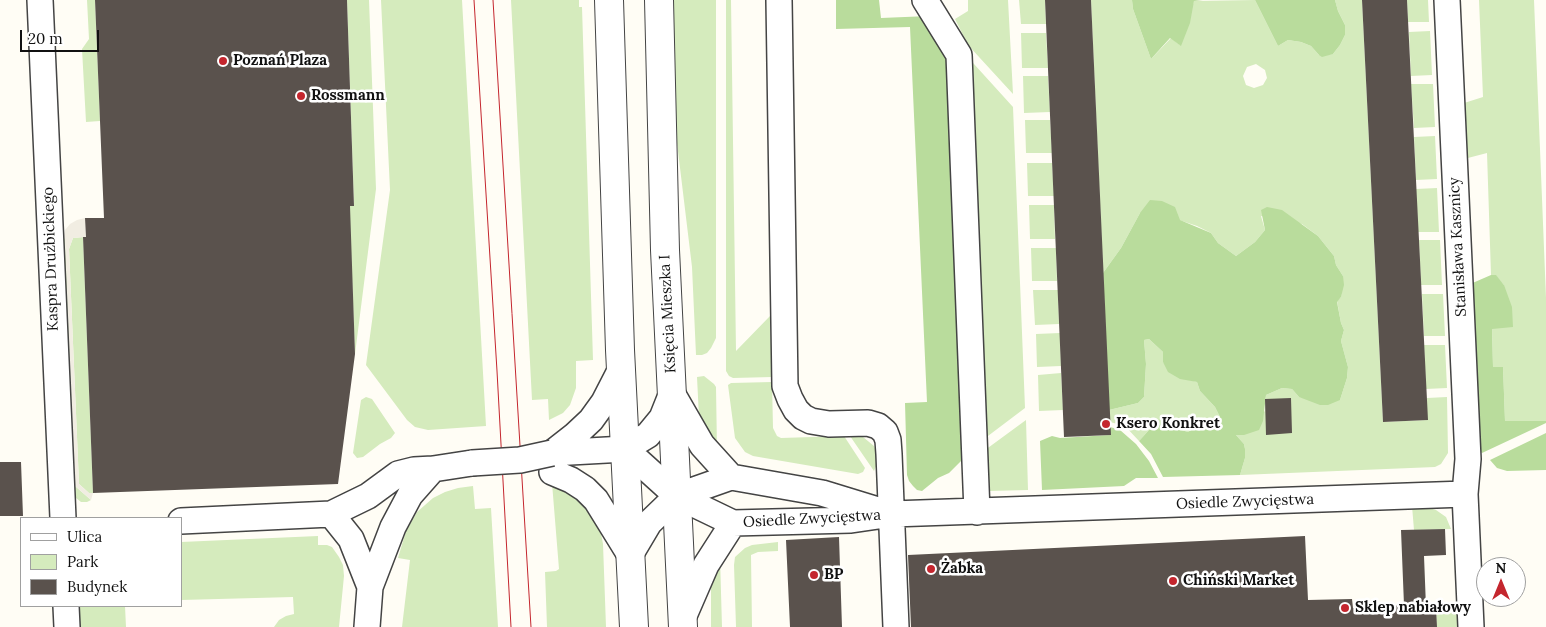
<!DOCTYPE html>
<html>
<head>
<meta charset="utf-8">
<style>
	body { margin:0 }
	#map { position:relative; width:1546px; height:627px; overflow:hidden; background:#fffdf5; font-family:Lora,serif }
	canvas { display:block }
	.legend { position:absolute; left:20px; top:517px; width:162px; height:90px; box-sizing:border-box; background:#fff; border:1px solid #a0a0a0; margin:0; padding:6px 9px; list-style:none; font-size:15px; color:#111 }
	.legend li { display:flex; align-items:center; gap:10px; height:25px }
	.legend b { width:25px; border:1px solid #a0a0a0 }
	.north { position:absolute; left:1476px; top:557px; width:50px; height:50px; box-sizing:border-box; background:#fff; border:1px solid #a0a0a0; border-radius:50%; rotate:0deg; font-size:14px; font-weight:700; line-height:20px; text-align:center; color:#111 }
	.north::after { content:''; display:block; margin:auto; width:18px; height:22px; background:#c4262e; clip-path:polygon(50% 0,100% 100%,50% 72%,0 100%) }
	.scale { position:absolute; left:20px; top:30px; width:79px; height:22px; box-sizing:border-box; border:2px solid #111; border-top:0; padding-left:6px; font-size:15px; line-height:18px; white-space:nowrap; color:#111; -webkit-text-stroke:4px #fff; paint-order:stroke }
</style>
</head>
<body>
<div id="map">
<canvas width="1546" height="627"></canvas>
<ul class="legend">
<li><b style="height:6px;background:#fff"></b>Ulica</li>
<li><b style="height:14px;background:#d5ebbd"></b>Park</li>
<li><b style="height:14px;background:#5a524d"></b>Budynek</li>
</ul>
<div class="north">N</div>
<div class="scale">20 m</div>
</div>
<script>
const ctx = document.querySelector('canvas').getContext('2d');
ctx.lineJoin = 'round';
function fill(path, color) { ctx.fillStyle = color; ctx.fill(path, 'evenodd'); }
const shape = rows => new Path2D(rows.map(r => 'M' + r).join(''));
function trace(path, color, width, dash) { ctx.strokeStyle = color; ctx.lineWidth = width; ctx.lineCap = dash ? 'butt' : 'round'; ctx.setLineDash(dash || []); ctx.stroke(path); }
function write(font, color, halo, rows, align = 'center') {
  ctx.font = font + ' Lora,serif'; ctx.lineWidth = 5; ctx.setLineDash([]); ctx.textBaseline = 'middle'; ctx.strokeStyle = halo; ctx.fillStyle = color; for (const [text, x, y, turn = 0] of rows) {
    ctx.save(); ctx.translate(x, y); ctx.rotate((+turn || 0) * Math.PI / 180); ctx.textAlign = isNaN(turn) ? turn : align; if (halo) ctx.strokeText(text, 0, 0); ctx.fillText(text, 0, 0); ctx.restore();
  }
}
fill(shape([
	[87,0,95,0,100,121,86,122,82,49,89,39],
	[347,0,369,0,376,189,355,354,350,228,346,206,354,205],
	[381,0,462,0,486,426,428,430,415,427,407,420,366,365,390,190],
	[511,0,579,0,579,7,582,7,593,360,576,361,576,388,570,405,563,413,549,420,548,399,532,400],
	[672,0,716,0,716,338,711,348,707,353,702,355,696,355,692,267,677,143],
	[726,0,731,0,736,351,770,316,772,377,733,378,729,376,726,371],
	[968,0,1008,0,1013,94,968,45,955,19,968,11],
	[1019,0,1045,0,1046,24,1021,24],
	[1091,0,1132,0,1133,9,1151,59,1171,38,1180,45,1194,1,1255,0,1278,46,1288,40,1301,42,1311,46,1319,55,1333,54,1340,45,1345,35,1345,25,1338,11,1335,0,1362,0,1383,422,1427,420,1427,398,1447,397,1448,453,1441,464,1435,467,1240,475,1245,458,1245,449,1244,444,1236,435,1265,411,1266,395,1282,388,1292,389,1299,397,1340,400,1347,378,1348,367,1341,341,1344,330,1341,323,1337,301,1341,297,1343,276,1336,265,1334,256,1318,236,1302,224,1261,216,1265,230,1255,242,1236,256,1218,243,1211,233,1197,226,1179,220,1140,213,1121,248,1103,273],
	[1256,64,1265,70,1267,78,1263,85,1254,88,1246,85,1243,76,1247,67],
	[1407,0,1428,0,1429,22,1408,22],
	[1479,0,1534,0,1546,298,1546,421,1505,421,1503,367,1493,367,1492,328,1504,285,1496,276,1491,275,1487,153,1464,159,1461,104,1483,97],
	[1430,31,1432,75,1411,76,1409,32],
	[1021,33,1046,33,1048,68,1022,68],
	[964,53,1013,107,1025,408,980,442],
	[1023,76,1048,76,1050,112,1024,113],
	[1411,84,1433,84,1435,127,1414,128],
	[1025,120,1050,120,1052,153,1026,153],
	[1435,136,1437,179,1416,180,1414,137],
	[1027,163,1052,163,1054,196,1028,196],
	[1437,188,1439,232,1418,232,1416,189],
	[1029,205,1054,205,1055,239,1030,239],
	[83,237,93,493,89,493,79,484,69,249,73,238],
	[63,238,65,238,75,486,91,500,87,502,81,502,76,498,73,493],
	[1419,240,1440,240,1442,285,1421,285],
	[1031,248,1056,248,1057,281,1032,281],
	[1033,290,1058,290,1059,324,1035,325],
	[1422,294,1443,294,1445,336,1424,336],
	[1060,333,1061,366,1037,367,1036,334],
	[1149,339,1163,352,1163,362,1190,380,1197,382,1200,391,1215,407,1220,417,1221,422,1204,421,1188,432,1162,424,1149,430,1139,441,1125,426,1110,422,1109,410,1138,403,1144,397,1146,364,1144,340],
	[1424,345,1445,345,1447,388,1426,389],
	[1061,373,1063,410,1039,411,1038,375],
	[704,376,714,384,716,387,717,450,699,417,697,377],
	[772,382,773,428,777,436,781,438,844,436,865,468,863,472,858,474,753,456,745,452,735,438,728,385,731,383],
	[366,397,372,399,395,433,391,438,380,444,363,457,357,458,353,453,361,400],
	[1026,420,1028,490,989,491,981,453],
	[850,436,863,437,874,446,877,455,877,464,874,471],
	[552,483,580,495,600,528,603,544,606,627,547,627,545,572,556,571,559,569],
	[473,486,475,509,491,508,498,627,402,627,410,560,398,558,406,531,417,512,433,498,445,492,458,488],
	[1412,506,1426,507,1436,510,1446,517,1451,529,1414,530],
	[318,536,318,545,327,545,332,547,339,557,343,565,344,576,339,627,274,627,279,620,286,616,294,614,293,597,181,600,181,542],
	[778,542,778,551,758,552,751,555,752,627,736,627,734,565,735,557,745,548,752,545],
	[720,557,722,627,711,627,711,579],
	[1457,605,1458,627,1437,627,1436,606],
	[79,606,125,606,126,627,80,627]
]), '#d5ebbd');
fill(shape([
	[836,0,879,0,881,18,929,16,947,55,963,459,949,473,938,478,922,491,917,490,913,486,909,481,907,475,905,403,927,402,910,27,836,29],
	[1132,0,1203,0,1194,1,1190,23,1181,46,1170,38,1151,59,1133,9],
	[1255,0,1335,0,1338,11,1345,25,1345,35,1340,45,1333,54,1322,57,1319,55,1311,46,1301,42,1288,40,1278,46],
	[1150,200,1162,201,1175,207,1180,220,1211,233,1218,243,1236,256,1255,242,1265,230,1261,210,1267,207,1282,210,1318,236,1334,256,1336,265,1343,276,1344,285,1341,297,1337,302,1341,323,1344,330,1341,341,1348,367,1347,378,1340,400,1328,405,1320,405,1299,397,1292,389,1282,388,1266,395,1263,421,1259,430,1244,435,1236,435,1244,444,1245,449,1245,458,1240,475,1163,477,1151,454,1139,441,1149,430,1162,424,1188,432,1204,421,1211,420,1220,422,1220,417,1215,407,1200,391,1197,382,1180,379,1168,372,1163,362,1163,352,1149,339,1144,340,1146,364,1144,397,1138,403,1109,410,1103,273,1121,248,1140,213],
	[1491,275,1496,275,1504,285,1512,307,1513,327,1492,329,1493,367,1503,367,1505,421,1546,421,1546,423,1482,453,1478,449,1468,285],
	[1110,427,1120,430,1136,444,1149,461,1158,478,1136,478,1124,486,1042,490,1040,441,1052,436,1060,438,1110,435],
	[1546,433,1546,470,1507,471,1497,468,1490,460]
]), '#b9dc9c');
fill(shape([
	[85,218,86,237,73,238,69,249,79,484,89,493,93,493,91,500,75,486,65,239,63,238,65,230,70,224,77,220]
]), '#f1ede2');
fill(shape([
	[95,0,347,0,354,206,350,206,355,354,338,484,93,493,83,237,86,237,85,218,104,218],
	[1045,0,1091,0,1111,435,1064,437],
	[1362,0,1407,0,1428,420,1383,422],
	[1291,398,1292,433,1266,435,1265,399],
	[0,462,21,462,23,516,0,516],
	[1445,529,1446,555,1424,556,1426,607,1436,606,1437,627,911,627,908,555,1305,536,1308,600,1352,599,1353,608,1404,605,1401,530],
	[839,537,842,627,790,627,786,540]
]), '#5a524d');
const minor = shape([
	[40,0,63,518],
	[779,0,785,386,790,399,796,410,803,417,811,421,829,424,868,423,878,426,885,432,888,440,889,454,896,627],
	[925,0,959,55,977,512],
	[1447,0,1468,459,1465,494],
	[672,393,702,445,731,477],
	[625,449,677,496,733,523,851,520,892,514,1465,494,1471,627],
	[552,453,625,449,648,435,662,418,672,393],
	[552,453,575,435,591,420,604,402,621,369],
	[552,472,571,480,585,489,596,500,630,555,649,523,677,496,731,477],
	[731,477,822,493,884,512],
	[331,514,351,539,370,587],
	[181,521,331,514,368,496,398,474,414,470,433,469,472,463],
	[66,606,67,627],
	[683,618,706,565,733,523],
	[367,627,370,587,393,527,410,495,433,469]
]);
const tertiary = shape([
	[609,0,620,350,634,627],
	[659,0,665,250,683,627]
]);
trace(minor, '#444', 28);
trace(tertiary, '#444', 30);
trace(minor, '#fff', 25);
trace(tertiary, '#fff', 28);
trace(shape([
	[474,0,497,371,511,627],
	[493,0,531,627]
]), '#c4262e', 1);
const minorBridge = shape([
	[472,463,520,460,552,453]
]);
trace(minorBridge, '#444', 28, []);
trace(minorBridge, '#fff', 25);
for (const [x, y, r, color] of [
	[223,61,5,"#c4262e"],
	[301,96,5,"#c4262e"],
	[1106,424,5,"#c4262e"],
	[931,569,5,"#c4262e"],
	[814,575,5,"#c4262e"],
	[1173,581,5,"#c4262e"],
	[1345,608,5,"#c4262e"]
]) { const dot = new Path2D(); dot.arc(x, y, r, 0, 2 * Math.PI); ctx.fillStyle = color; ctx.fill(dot); trace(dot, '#fff', 2); }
write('bold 15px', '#111', '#fff', [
	["Poznań Plaza",233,61],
	["Rossmann",311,96],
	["Ksero Konkret",1116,424],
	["Żabka",941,569],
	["BP",824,575],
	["Chiński Market",1183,581],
	["Sklep nabiałowy",1355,608]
], 'left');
write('15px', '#111', '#fff', [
	["Stanisława Kasznicy",1458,247,-93],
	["Kaspra Drużbickiego",51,259,-92],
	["Księcia Mieszka I",668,314,-93],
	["Osiedle Zwycięstwa",1245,502,-2],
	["Osiedle Zwycięstwa",812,519,-3]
]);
</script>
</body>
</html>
